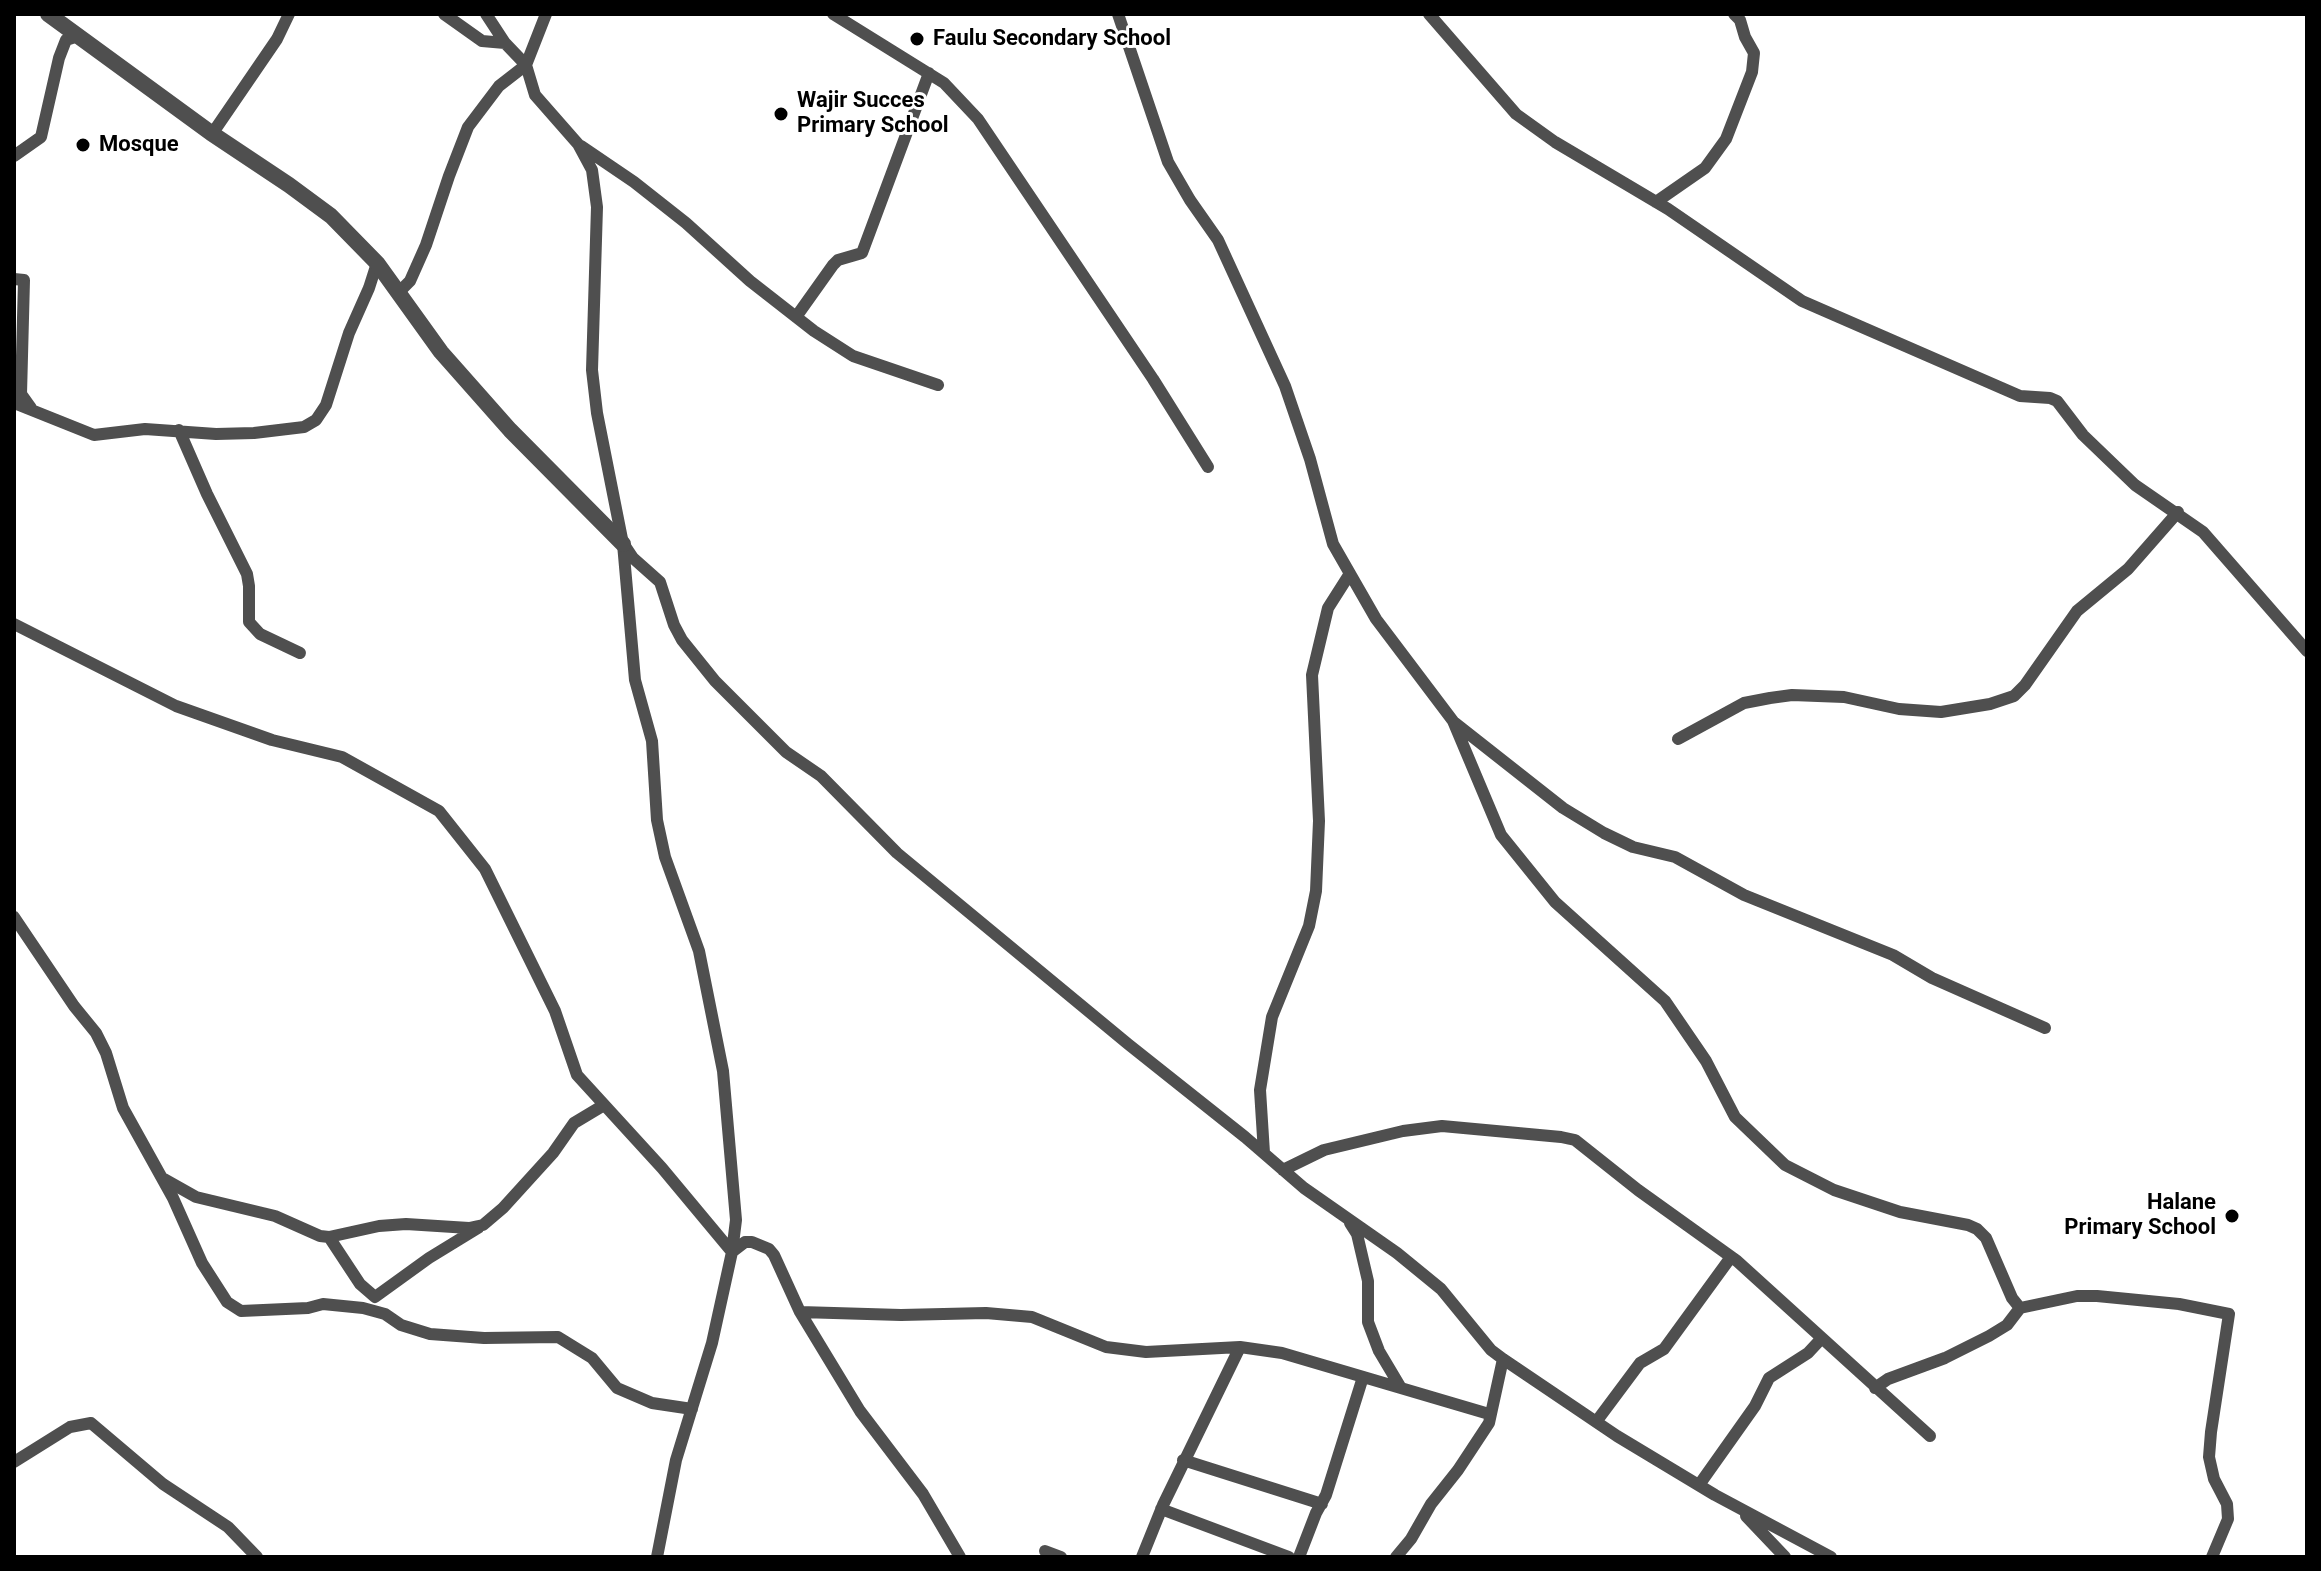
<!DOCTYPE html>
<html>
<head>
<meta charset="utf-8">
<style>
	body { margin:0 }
	#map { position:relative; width:2321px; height:1571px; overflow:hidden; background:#fff; font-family:Roboto,sans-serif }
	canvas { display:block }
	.frame { position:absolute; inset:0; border:16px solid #000; pointer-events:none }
</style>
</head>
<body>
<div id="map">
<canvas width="2321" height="1571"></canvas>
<div class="frame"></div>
</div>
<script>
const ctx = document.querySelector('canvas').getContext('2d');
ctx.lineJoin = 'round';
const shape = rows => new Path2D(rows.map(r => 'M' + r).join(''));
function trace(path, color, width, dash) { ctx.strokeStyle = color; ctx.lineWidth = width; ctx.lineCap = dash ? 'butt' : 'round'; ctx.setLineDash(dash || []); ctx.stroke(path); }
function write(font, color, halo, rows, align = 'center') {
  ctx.font = font + ' Roboto,sans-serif'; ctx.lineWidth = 6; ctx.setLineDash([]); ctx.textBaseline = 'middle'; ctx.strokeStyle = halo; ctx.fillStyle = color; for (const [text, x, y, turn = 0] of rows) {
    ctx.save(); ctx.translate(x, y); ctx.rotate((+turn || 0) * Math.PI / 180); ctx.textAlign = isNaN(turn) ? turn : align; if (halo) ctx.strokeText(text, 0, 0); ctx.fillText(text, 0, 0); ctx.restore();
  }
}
trace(shape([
	[444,14,482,41,505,43],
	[486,14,505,43,526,65,535,95,578,144,592,170,597,207,592,370,597,413,623,544,635,680,652,741,657,820,665,857,699,951,723,1071,736,1220,732,1252,712,1343,676,1460,657,1557],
	[833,14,944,83,978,119,1153,379,1208,467],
	[1118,14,1168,162,1190,200,1218,240,1285,386,1310,459,1333,544,1376,619,1453,721,1501,835,1555,902,1665,1001,1706,1061,1735,1117,1785,1165,1834,1190,1900,1212,1968,1225,1977,1229,1986,1238,2012,1298,2020,1308,2077,1296,2097,1296,2179,1304,2229,1314,2211,1432,2209,1457,2214,1479,2227,1504,2228,1519,2212,1557],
	[1429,14,1516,114,1555,142,1668,209,1802,301,2020,396,2050,398,2057,401,2083,435,2135,485,2203,532,2307,651],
	[212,134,277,39,289,14],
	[581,146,634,182,686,223,750,281,814,331,853,356,938,385],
	[14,156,41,137,59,58,66,40,78,36],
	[1656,202,1705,168,1726,139,1752,72,1754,53,1745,37,1740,20,1734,14],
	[14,279,24,280,21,394,31,408],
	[398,293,410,281,426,245,449,176,468,127,499,86,526,65,546,14],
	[796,317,833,265,838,260,862,253,929,73],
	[14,403,94,435,145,429,216,434,254,433,304,427,316,420,326,405,349,333,369,288,377,263],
	[179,430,207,494,247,574,249,586,249,622,260,634,300,653],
	[625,546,633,558,660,582,674,625,682,640,715,681,786,752,821,776,897,853,1128,1044,1245,1137,1304,1188,1397,1253,1441,1289,1491,1350,1503,1359,1617,1436,1715,1495,1831,1557],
	[14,624,176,706,272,740,342,757,439,811,485,869,555,1011,577,1075,662,1168,732,1252,745,1242,752,1242,769,1249,774,1255,800,1312,860,1411,923,1494,960,1557],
	[1455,723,1563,808,1604,833,1633,847,1675,857,1744,895,1893,955,1932,978,2045,1028],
	[1678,739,1744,703,1770,698,1792,695,1844,697,1899,709,1941,712,1990,704,2014,696,2025,685,2077,611,2128,569,2178,512],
	[14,917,74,1006,96,1033,106,1053,123,1108,173,1198,202,1263,227,1302,241,1311,308,1308,323,1304,363,1308,385,1314,401,1325,430,1334,484,1338,558,1337,592,1358,617,1388,652,1403,692,1409],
	[1264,1153,1260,1090,1272,1017,1309,926,1316,891,1319,821,1312,675,1328,608,1349,575],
	[1283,1170,1324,1150,1403,1131,1442,1126,1561,1137,1575,1140,1638,1190,1737,1261,1930,1436],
	[164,1179,196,1197,275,1216,320,1236,329,1237,379,1226,406,1224,469,1228,483,1225,503,1208,553,1153,574,1123,604,1105],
	[1350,1223,1357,1234,1368,1281,1368,1322,1379,1351,1401,1388],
	[329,1237,360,1284,375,1297,429,1258,478,1228],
	[800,1312,901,1315,986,1313,1032,1317,1106,1347,1146,1352,1240,1347,1282,1353,1489,1414],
	[1875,1388,1888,1379,1945,1358,1989,1336,2007,1325,2020,1308],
	[1596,1422,1640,1363,1664,1349,1731,1257],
	[1183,1460,1322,1504],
	[14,1462,70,1427,91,1423,163,1484,228,1527,257,1557],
	[1699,1485,1755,1406,1769,1378,1808,1353,1821,1339],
	[1161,1509,1289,1557],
	[1746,1516,1785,1557],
	[1045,1551,1061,1557],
	[1142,1557,1163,1505,1240,1347],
	[1299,1557,1316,1513,1326,1495,1363,1377],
	[1396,1557,1411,1539,1431,1504,1458,1470,1489,1423,1503,1359]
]), '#4f4f4f', 12);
trace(shape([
	[48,14,211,133,289,185,331,216,377,263,441,352,510,430,623,544]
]), '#4f4f4f', 16);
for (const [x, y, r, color] of [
	[917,39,8,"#000"],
	[781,114,8,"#000"],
	[83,145,8,"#000"],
	[2232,1216,8,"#000"]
]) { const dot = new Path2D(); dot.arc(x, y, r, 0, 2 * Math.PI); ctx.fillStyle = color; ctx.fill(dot); trace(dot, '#fff', 3); }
write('bold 22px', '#000', '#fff', [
	["Faulu Secondary School",933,39],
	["Wajir Succes",797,101],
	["Primary School",797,126],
	["Mosque",99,145],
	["Halane",2216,1203,"right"],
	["Primary School",2216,1228,"right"]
], 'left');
</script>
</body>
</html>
